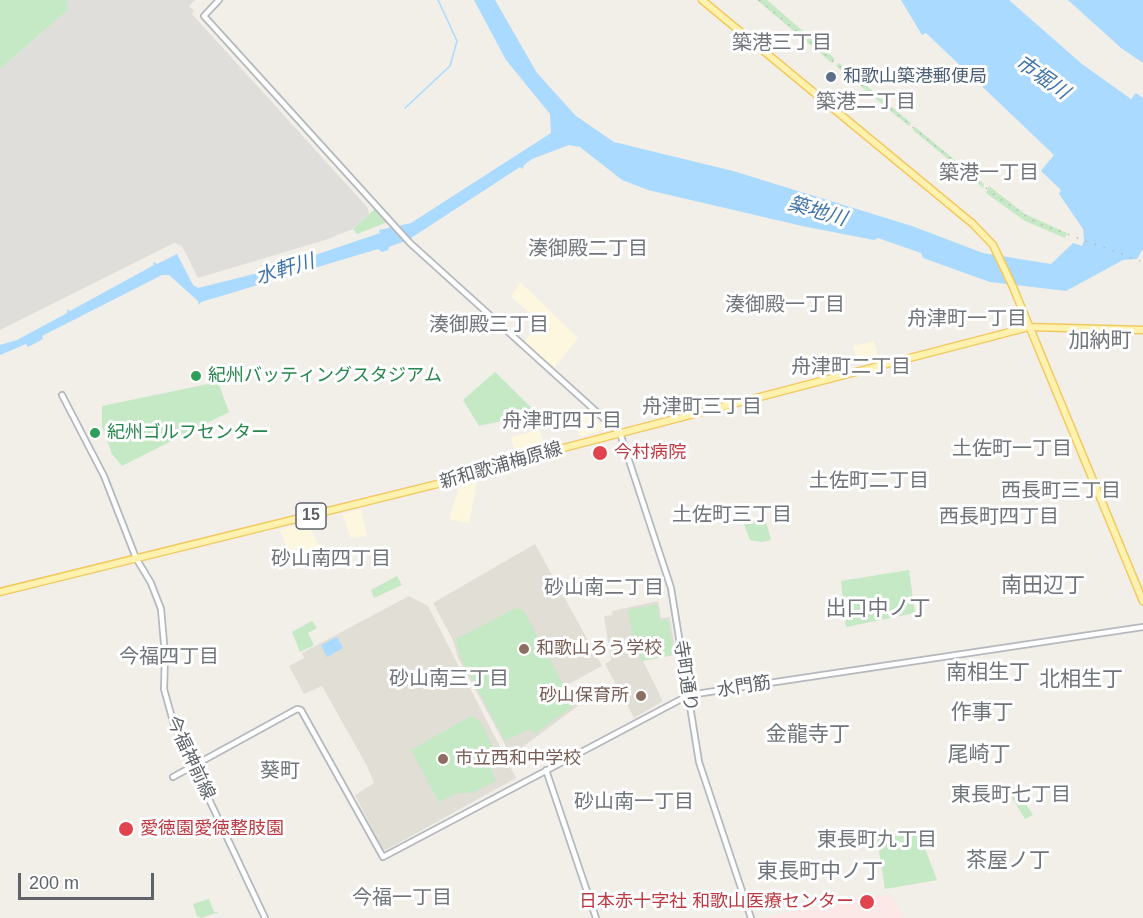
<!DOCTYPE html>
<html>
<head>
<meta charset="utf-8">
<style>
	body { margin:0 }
	#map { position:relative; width:1143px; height:918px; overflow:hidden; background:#f1efe8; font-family:Arial,sans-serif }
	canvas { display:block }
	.scale { position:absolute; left:18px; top:873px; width:136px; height:27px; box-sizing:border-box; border:3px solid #5f6368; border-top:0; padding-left:8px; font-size:18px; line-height:21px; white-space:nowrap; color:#5f6368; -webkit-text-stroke:4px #fff; paint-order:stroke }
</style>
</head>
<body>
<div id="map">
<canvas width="1143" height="918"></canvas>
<div class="scale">200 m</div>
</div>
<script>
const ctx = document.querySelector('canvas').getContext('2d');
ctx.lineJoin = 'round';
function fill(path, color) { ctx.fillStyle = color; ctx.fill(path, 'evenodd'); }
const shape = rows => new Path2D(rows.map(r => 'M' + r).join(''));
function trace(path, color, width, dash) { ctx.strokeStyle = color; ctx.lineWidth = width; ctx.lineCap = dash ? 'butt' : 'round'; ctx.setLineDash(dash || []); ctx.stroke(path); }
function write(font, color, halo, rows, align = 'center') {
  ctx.font = font + ' Arial,"Noto Sans JP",sans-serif'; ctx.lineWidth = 6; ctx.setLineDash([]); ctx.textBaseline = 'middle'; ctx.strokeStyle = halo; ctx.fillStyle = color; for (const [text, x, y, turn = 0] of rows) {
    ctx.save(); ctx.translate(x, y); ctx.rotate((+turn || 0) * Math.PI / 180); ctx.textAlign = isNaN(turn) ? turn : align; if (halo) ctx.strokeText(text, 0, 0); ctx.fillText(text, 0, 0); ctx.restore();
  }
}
fill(shape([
	[520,282,578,338,554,368,524,342,541,322,511,297],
	[874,341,879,359,858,364,853,346],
	[587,410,604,427,604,430,580,437,576,422],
	[540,430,544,446,515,454,511,437],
	[477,482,469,523,449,519,459,487],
	[361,509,367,536,351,538,342,514],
	[308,522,319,546,292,560,280,530]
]), '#fef7e0');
fill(shape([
	[67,0,195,0,189,6,194,11,192,14,368,208,369,214,353,229,325,240,198,278,182,246,174,243,0,330,0,69,68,10]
]), '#e0deda');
fill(shape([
	[535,544,602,666,567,685,578,706,513,754,507,748,458,658,453,640,433,603],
	[409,596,428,606,516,778,386,850,382,849,355,795,374,783,367,766,322,686,304,694,289,666,304,658,302,653],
	[658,601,661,618,670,617,676,655,643,661,663,701,634,718,605,664,611,660,604,616,613,615,612,611]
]), '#e1ded6');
fill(shape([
	[891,894,904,918,763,918,800,909]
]), '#fce8e6');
fill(shape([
	[0,0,67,0,68,10,0,69],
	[757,0,767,0,835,59,832,63],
	[839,63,911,123,909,126,836,66],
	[915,127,984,184,983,188,913,130],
	[989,186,1025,214,1067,233,1065,238,1025,221,1011,211,986,193],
	[375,209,388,222,357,234,353,229],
	[495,372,537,413,479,426,463,400],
	[218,382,229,412,122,466,112,454,102,426,102,406],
	[765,518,771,540,762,542,750,540,744,524],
	[909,570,915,613,846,627,841,581],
	[397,576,402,585,374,598,371,590],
	[657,604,660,620,668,619,674,654,641,661,637,635,632,635,628,610],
	[516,608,524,611,573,702,571,708,534,734,530,729,505,741,460,656,456,639],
	[312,621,317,628,308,633,314,645,300,652,292,632],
	[471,716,480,721,494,750,485,755,496,781,472,793,457,793,439,802,411,750],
	[1018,792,1033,815,1025,819,1011,796],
	[919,833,937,880,885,889,877,839],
	[209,899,214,912,219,912,201,918,197,916,193,904]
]), '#c5e8c5');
fill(shape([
	[474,0,495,0,537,73,576,116,614,142,733,171,912,226,983,253,1051,264,1073,243,1082,246,1084,240,1083,229,1059,194,1061,190,1041,171,1054,155,926,33,922,35,901,0,1009,0,1082,64,1131,99,1136,93,1143,98,1143,249,1137,259,1123,260,1066,291,990,282,923,258,921,253,878,238,874,240,802,226,648,190,622,180,580,147,569,145,532,159,524,165,523,169,520,167,408,240,389,247,388,250,382,252,378,249,201,302,199,305,198,301,169,275,162,275,42,336,43,339,28,347,26,344,0,355,0,345,17,340,67,313,67,309,70,311,154,265,153,262,157,264,177,254,193,285,198,288,274,269,380,233,379,230,411,223,551,133,550,114,506,60],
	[1068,0,1143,0,1143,63,1121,48],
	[337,637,343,648,327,657,321,645]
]), '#aadaff');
trace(shape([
	[405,108,450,66,457,41,438,0]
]), '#aadaff', 1.5);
const minor = shape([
	[219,0,204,16,410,243,620,433,671,588,699,762,751,918],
	[62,395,104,476,136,558,151,583,161,609,165,655,164,689,174,725,265,918],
	[546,770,596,918],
	[173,777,297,709,301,710,383,857,689,695,1143,627]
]);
const major = shape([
	[702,0,973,224,993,245,1013,287,1143,601],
	[0,592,474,475,548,452,1029,327,1143,330]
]);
trace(minor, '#b5b8bc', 8);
trace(major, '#f2c960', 9);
trace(minor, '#fff', 4.5);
trace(major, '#fff2af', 6);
trace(shape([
	[759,0,997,197,1037,223,1143,262]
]), '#b6b7b8', 1.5, [1.5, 8]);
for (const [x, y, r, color] of [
	[831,77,6,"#5c6f8a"],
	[196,376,6,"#2e9e5b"],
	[95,433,6,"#2e9e5b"],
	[600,453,8,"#e0444e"],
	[524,649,6,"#8d6e63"],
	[641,696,6,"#8d6e63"],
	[443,759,6,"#8d6e63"],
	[126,829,8,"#e0444e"],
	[867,902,8,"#e0444e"]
]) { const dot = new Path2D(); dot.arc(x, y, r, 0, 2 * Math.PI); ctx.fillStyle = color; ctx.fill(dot); trace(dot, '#fff', 2); }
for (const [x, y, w] of [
	[311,516,30]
]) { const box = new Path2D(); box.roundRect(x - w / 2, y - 13, w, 26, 4.5); ctx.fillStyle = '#fff'; ctx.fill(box); trace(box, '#5f6368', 1.5); }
write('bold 16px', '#5f6368', null, [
	["15",311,516]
]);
write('18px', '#4e5e75', '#fff', [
	["和歌山築港郵便局",843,77]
], 'left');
write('18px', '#27864d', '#fff', [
	["紀州バッティングスタジアム",208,376],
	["紀州ゴルフセンター",107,433]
], 'left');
write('18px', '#be3a42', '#fff', [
	["今村病院",614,453],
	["愛徳園愛徳整肢園",140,829],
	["日本赤十字社 和歌山医療センター",854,902,"right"]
], 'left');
write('18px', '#5f6368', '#fff', [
	["新和歌浦梅原線",501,466,-16],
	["寺町通り",685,676,81],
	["水門筋",744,687,-9],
	["今福神前線",190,758,65]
]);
write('18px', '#785e54', '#fff', [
	["和歌山ろう学校",536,649],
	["砂山保育所",629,696,"right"],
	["市立西和中学校",455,759]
], 'left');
write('20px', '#70757a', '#fff', [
	["築港三丁目",782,43],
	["築港二丁目",866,102],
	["築港一丁目",989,173],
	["湊御殿二丁目",588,249],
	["湊御殿一丁目",785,305],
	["舟津町一丁目",967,319],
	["湊御殿三丁目",489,325],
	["舟津町二丁目",851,367],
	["舟津町三丁目",702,407],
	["舟津町四丁目",562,421],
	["土佐町一丁目",1012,449],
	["土佐町二丁目",869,481],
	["西長町三丁目",1061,491],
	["土佐町三丁目",732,515],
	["西長町四丁目",999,517],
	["砂山南四丁目",331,559],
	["砂山南二丁目",604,588],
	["今福四丁目",169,657],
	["砂山南三丁目",449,679],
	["葵町",280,771],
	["東長町七丁目",1011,795],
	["砂山南一丁目",634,802],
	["東長町九丁目",877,840],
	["今福一丁目",402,898]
]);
write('italic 20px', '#4174aa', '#fff', [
	["市堀川",1042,78,35],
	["築地川",817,212,16],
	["水軒川",285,270,-17]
]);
write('21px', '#70757a', '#fff', [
	["加納町",1100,341],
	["南田辺丁",1043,586],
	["出口中ノ丁",878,609],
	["南相生丁",988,673],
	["北相生丁",1081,680],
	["作事丁",982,713],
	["金龍寺丁",808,735],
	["尾崎丁",979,755],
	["茶屋ノ丁",1008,861],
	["東長町中ノ丁",820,872]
]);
</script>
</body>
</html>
